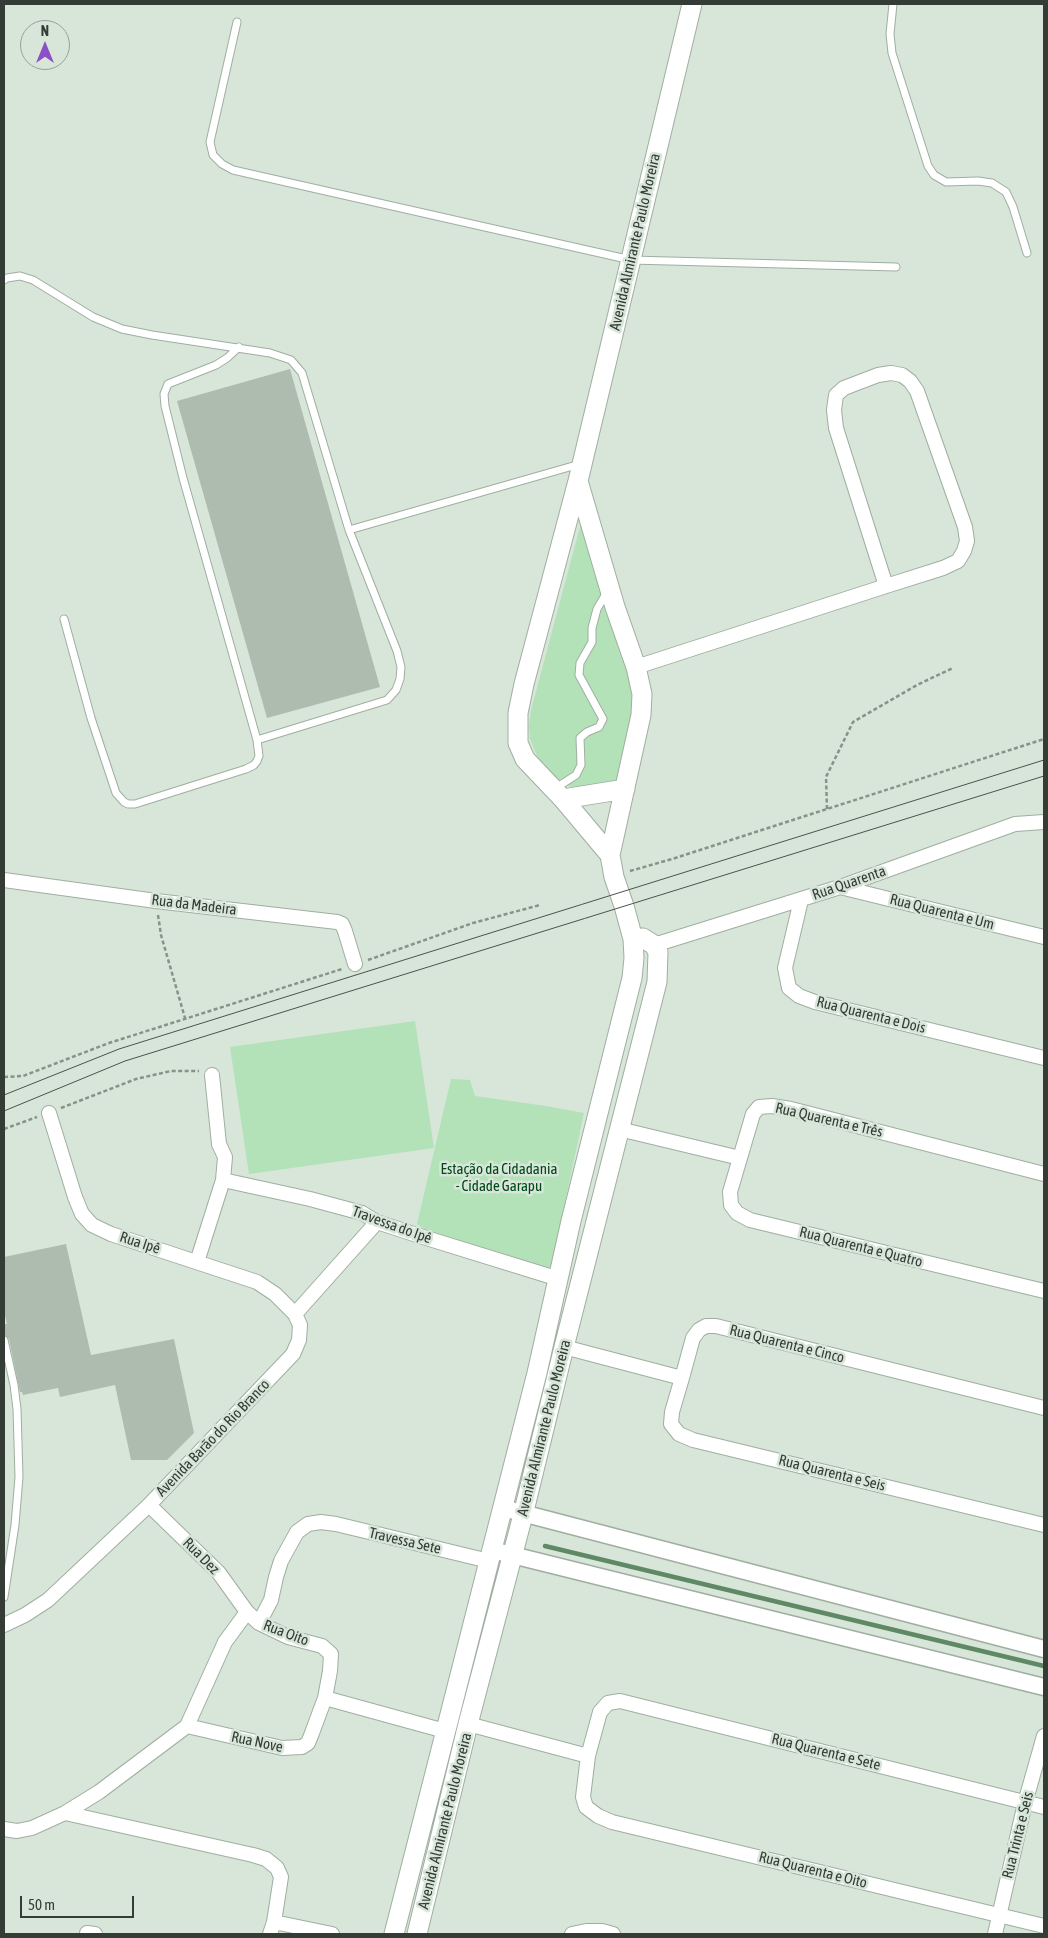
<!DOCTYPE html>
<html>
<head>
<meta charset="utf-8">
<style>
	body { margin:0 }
	#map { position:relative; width:1048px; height:1938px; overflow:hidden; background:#d7e6d9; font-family:"Asap Condensed",sans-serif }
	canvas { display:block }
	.frame { position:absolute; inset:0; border:5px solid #353b35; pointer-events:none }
	.north { position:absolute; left:20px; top:20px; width:50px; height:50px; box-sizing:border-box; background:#d7e6d9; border:1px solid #96a297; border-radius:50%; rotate:0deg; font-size:14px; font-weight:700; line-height:20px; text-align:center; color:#353b35 }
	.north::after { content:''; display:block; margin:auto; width:18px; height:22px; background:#8c4fc5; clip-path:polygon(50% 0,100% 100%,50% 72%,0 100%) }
	.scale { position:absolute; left:20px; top:1896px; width:114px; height:22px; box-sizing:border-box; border:2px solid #353b35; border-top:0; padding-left:6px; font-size:15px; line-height:18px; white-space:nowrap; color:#353b35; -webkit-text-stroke:4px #d7e6d9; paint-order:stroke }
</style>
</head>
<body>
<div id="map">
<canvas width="1048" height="1938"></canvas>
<div class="frame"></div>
<div class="north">N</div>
<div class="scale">50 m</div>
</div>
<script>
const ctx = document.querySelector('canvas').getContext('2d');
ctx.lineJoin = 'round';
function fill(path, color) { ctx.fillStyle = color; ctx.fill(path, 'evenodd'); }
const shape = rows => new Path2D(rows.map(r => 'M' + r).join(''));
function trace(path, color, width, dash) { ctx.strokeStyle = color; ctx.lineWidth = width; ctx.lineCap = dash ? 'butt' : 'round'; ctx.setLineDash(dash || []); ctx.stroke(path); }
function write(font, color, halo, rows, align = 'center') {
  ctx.font = font + ' "Asap Condensed",sans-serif'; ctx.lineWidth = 5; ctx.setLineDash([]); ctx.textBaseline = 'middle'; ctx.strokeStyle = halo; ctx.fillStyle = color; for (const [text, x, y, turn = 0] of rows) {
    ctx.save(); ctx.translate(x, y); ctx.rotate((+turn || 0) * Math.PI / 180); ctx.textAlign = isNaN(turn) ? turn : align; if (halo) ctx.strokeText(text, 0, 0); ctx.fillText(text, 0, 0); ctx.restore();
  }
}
fill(shape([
	[581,523,640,701,617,784,579,790,558,782,540,763,530,739,529,726,531,710],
	[415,1021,434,1148,249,1174,230,1047],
	[451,1079,470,1080,475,1096,546,1106,584,1113,551,1268,430,1233,417,1224]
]), '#b3e1b8');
trace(shape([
	[545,1546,1044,1666]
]), '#5e8964', 4.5);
fill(shape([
	[290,369,380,687,267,718,177,401],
	[66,1244,91,1355,174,1339,194,1433,167,1460,131,1460,115,1385,60,1397,58,1388,23,1395,22,1392,20,1392,9,1339,4,1335,4,1324,7,1324,4,1311,4,1257]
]), '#aebcaf');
const service = shape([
	[893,4,890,34,892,53,928,166,934,175,946,182,978,181,992,183,1006,192,1013,207,1027,253],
	[237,22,210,142,213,155,222,164,233,170,631,260,896,267],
	[4,280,7,278,20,276,33,280,93,317,122,329,152,335,270,353,291,360,302,373,349,530,397,651,401,667,400,679,396,690,387,700,257,740],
	[349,530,580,464],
	[64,619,91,718,116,793,124,802,128,804,135,804,246,769,254,765,257,761,259,756,257,740,183,478,165,406,164,394,168,384,216,365,227,358,239,347],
	[554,789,576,775,581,765,580,738,587,732,599,727,603,719,579,675,580,663,592,642,592,628,597,609,607,592],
	[4,1340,14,1385,17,1409,19,1477,15,1525,4,1597]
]);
const minor = shape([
	[636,667,886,586,943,568,958,561,964,551,967,541,965,527,917,391,910,381,902,375,891,373,878,375,844,388,836,395,834,410,836,428,886,586],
	[4,880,156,901,337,922,342,924,345,931,355,964],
	[840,887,1044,937],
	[801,900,785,968,789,988,799,996,815,1002,1044,1058],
	[654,945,840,887,1015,824,1044,822],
	[619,1129,740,1158,753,1114,759,1107,772,1106,791,1109,1044,1174],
	[740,1158,730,1192,731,1205,737,1213,750,1220,1044,1291],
	[223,1180,310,1199,362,1213,377,1222,423,1237,559,1279],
	[197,1262,223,1180,225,1157,219,1144,212,1075],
	[295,1314,377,1222],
	[564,1347,682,1378,693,1338,699,1330,706,1326,716,1326,1044,1408],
	[682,1378,672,1412,671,1424,679,1434,693,1440,1044,1525],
	[149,1505,219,1573,247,1612,259,1623,288,1637,322,1646,331,1654,330,1671,325,1698,312,1733,308,1743,302,1747,282,1748,187,1726],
	[259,1623,271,1600,276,1577,281,1561,297,1532,308,1524,321,1522,336,1524,489,1561],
	[4,1625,25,1615,48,1600,149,1505,293,1354,299,1340,300,1325,295,1314,275,1294,257,1282,111,1234,92,1225,82,1214,75,1197,49,1113],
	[325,1698,445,1731],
	[468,1724,588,1756],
	[1044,1807,620,1701,608,1703,600,1712,588,1756,583,1797,586,1807,598,1816,612,1822,1044,1926],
	[65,1813,99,1792,187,1726,225,1642,247,1612],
	[4,1829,17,1831,32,1828,65,1813,253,1855,266,1859,277,1868,281,1877,274,1922,270,1934],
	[274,1922,332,1934],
	[87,1934,87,1933,95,1934],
	[572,1934,586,1931,602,1931,613,1934],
	[995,1934,1025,1803,1044,1736]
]);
const tertiary = shape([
	[503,1508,1044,1649],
	[492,1550,1044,1687]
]);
const secondary = shape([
	[563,799,625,789],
	[610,855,563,799,525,759,518,743,518,713,524,684,578,481,692,4],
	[394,1934,537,1373,571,1221,632,978,634,958,633,939,624,906,614,877,610,855,641,715,642,694,636,667,615,607,578,481],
	[417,1934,468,1724,523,1515,564,1347,657,982,658,952,654,945,643,938,633,939]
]);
trace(service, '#a0aea1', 9);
trace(minor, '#a0aea1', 16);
trace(tertiary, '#a0aea1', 19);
trace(secondary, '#a0aea1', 21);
trace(shape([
	[827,809,826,777,853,722,917,685,953,668],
	[630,871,672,859,1044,739],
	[158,915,161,935,185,1018],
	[368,960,473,923,540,905],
	[4,1077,23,1076,109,1043,342,969],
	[61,1108,136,1079,171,1071,199,1071],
	[4,1129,37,1117]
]), '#879288', 2.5, [4, 2.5]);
trace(service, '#fff', 7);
trace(minor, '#fff', 14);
trace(tertiary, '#fff', 16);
trace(secondary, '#fff', 19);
trace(shape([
	[4,1095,119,1049,1044,760],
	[4,1111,125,1061,1044,776]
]), '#4b524b', 1);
write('15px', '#353b35', '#d7e6d9', [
	["Avenida Almirante Paulo Moreira",635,242,-77],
	["Rua Quarenta",849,883,-19],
	["Rua da Madeira",194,905,7],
	["Rua Quarenta e Um",942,912,14],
	["Rua Quarenta e Dois",871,1015,14],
	["Rua Quarenta e Três",829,1120,13],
	["Travessa do Ipê",392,1225,20],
	["Rua Ipê",140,1243,18],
	["Rua Quarenta e Quatro",861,1247,14],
	["Rua Quarenta e Cinco",787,1344,14],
	["Avenida Almirante Paulo Moreira",544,1428,-76],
	["Avenida Barão do Rio Branco",213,1438,-46],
	["Rua Quarenta e Seis",832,1473,14],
	["Travessa Sete",405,1541,13],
	["Rua Dez",201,1556,45],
	["Rua Oito",286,1633,21],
	["Rua Nove",257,1742,12],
	["Rua Quarenta e Sete",826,1752,14],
	["Avenida Almirante Paulo Moreira",445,1821,-76],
	["Rua Trinta e Seis",1018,1835,-76],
	["Rua Quarenta e Oito",813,1870,14]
]);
write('15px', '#014819', '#d7e6d9', [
	["Estação da Cidadania",499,1169],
	["- Cidade Garapu",499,1186]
]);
</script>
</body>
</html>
